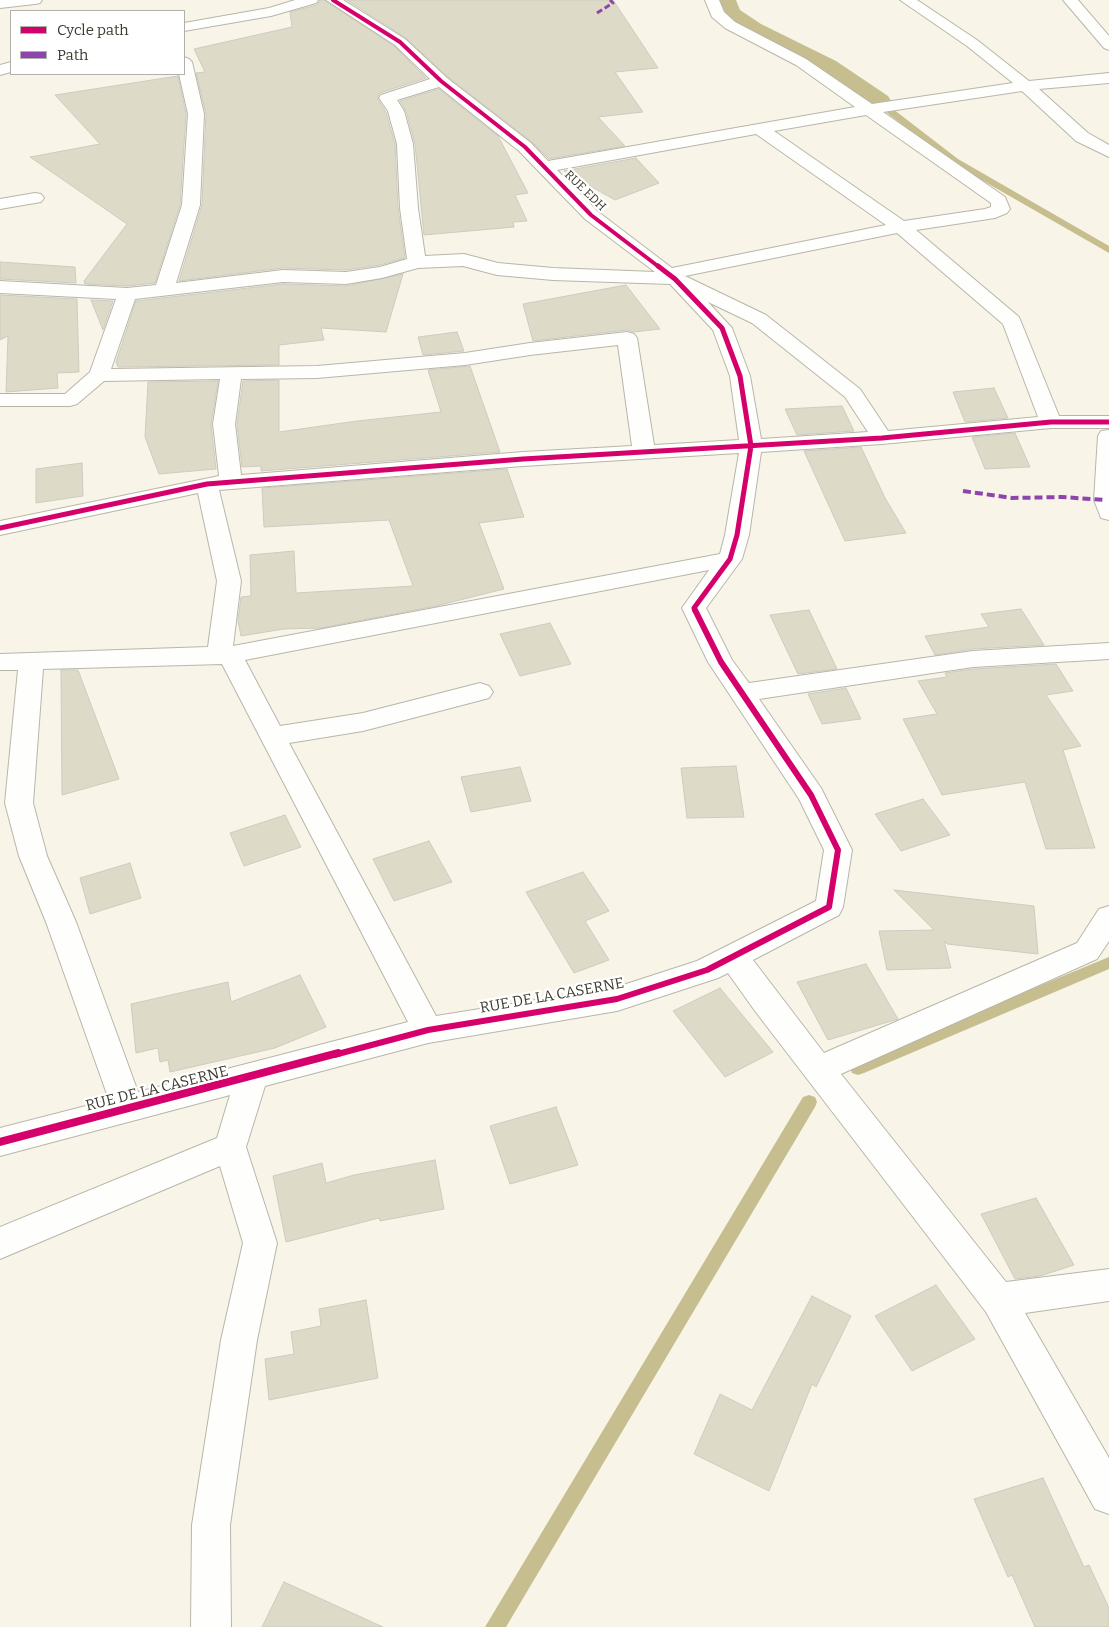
<!DOCTYPE html>
<html>
<head>
<meta charset="utf-8">
<style>
	body { margin:0 }
	#map { position:relative; width:1109px; height:1627px; overflow:hidden; background:#f8f5e8; font-family:Bitter,serif }
	canvas { display:block }
	.legend { position:absolute; left:10px; top:10px; width:175px; height:65px; box-sizing:border-box; background:#fff; border:1px solid #b1b1ac; margin:0; padding:6px 9px; list-style:none; font-size:15px; color:#3d3b30 }
	.legend li { display:flex; align-items:center; gap:10px; height:25px }
	.legend b { width:25px; border:1px solid #b1b1ac }
</style>
</head>
<body>
<div id="map">
<canvas width="1109" height="1627"></canvas>
<ul class="legend">
<li><b style="height:6px;background:#d6006c"></b>Cycle path</li>
<li><b style="height:6px;background:#8e44ad"></b>Path</li>
</ul>
</div>
<script>
const ctx = document.querySelector('canvas').getContext('2d');
ctx.lineJoin = 'round';
const shape = rows => new Path2D(rows.map(r => 'M' + r).join(''));
function fill(path, color) { ctx.fillStyle = color; ctx.fill(path, 'evenodd'); }
function trace(path, color, width, dash) { ctx.strokeStyle = color; ctx.lineWidth = width; ctx.lineCap = dash ? 'butt' : 'round'; ctx.setLineDash(dash || []); ctx.stroke(path); }
function write(font, color, halo, rows, align = 'center') {
  ctx.font = font + ' Bitter,serif'; ctx.lineWidth = 4.5; ctx.setLineDash([]); ctx.textBaseline = 'middle'; ctx.strokeStyle = halo; ctx.fillStyle = color; for (const [text, x, y, turn = 0] of rows) {
    ctx.save(); ctx.translate(x, y); ctx.rotate((+turn || 0) * Math.PI / 180); ctx.textAlign = isNaN(turn) ? turn : align; if (halo) ctx.strokeText(text, 0, 0); ctx.fillText(text, 0, 0); ctx.restore();
  }
}
fill(shape([
	[887,109,893,109,958,159,1109,246,1109,253,952,163,887,113,887,109],
	[1109,957,1109,969,864,1073,858,1075,852,1073,850,1068,852,1063,1109,957],
	[809,1095,815,1097,817,1102,815,1107,506,1627,485,1627,803,1097,809,1095]
]), '#c7be90');
fill(shape([
	[710,0,736,0,740,10,761,24,836,61,888,96,892,102,888,108,878,110,868,108,816,73,743,36,720,19,710,0]
]), '#c7be90');
const building = shape([
	[320,0,324,0,394,46,426,78,380,93,377,98,386,112,395,144,398,208,405,258,380,265,346,270,283,268,179,281,202,205,206,114,196,73,205,72,194,49,292,27,290,12,317,5,320,0],
	[347,0,613,0,658,68,615,72,643,112,598,117,625,146,549,159,532,142,448,77,406,38,347,0],
	[178,76,186,114,180,205,155,283,127,286,85,284,84,281,127,224,30,157,100,144,55,95,178,76],
	[439,89,498,136,528,193,515,195,527,221,513,222,514,227,424,235,415,144,406,111,400,101,439,89],
	[636,158,659,183,615,200,564,171,636,158],
	[0,262,75,267,76,283,0,279,0,262],
	[403,274,386,332,321,328,324,340,279,345,279,365,118,367,116,362,136,301,283,284,346,286,403,274],
	[626,285,660,329,634,332,627,330,533,341,523,304,626,285],
	[0,295,77,299,79,372,57,373,58,388,6,392,8,336,0,340,0,295],
	[91,300,113,301,103,330,91,300],
	[457,332,464,351,423,355,418,337,457,332],
	[470,366,500,452,261,471,261,466,242,467,237,424,243,381,279,380,279,432,357,421,441,412,428,370,470,366],
	[218,381,211,424,216,469,159,474,145,437,148,382,218,381],
	[994,388,1008,418,965,422,953,392,994,388],
	[842,406,854,431,797,435,785,409,842,406],
	[1015,433,1030,467,985,469,972,437,1015,433],
	[861,447,885,498,906,533,845,541,804,451,861,447],
	[82,463,83,496,36,503,36,469,82,463],
	[507,469,524,517,479,523,504,589,436,606,321,628,284,629,241,636,238,621,241,597,251,596,250,555,294,551,296,593,413,586,389,520,264,527,262,488,507,469],
	[1021,609,1044,645,973,649,935,655,925,636,989,627,981,614,1021,609],
	[809,610,837,669,798,674,770,615,809,610],
	[550,623,571,664,520,676,500,634,550,623],
	[1056,664,1073,691,1046,695,1081,746,1063,750,1095,848,1046,849,1025,782,942,795,903,719,937,714,918,681,947,677,945,673,973,669,1056,664],
	[61,670,78,670,119,779,62,795,61,670],
	[846,688,861,719,822,724,808,694,846,688],
	[736,766,744,817,687,818,681,768,736,766],
	[520,767,531,801,471,812,461,777,520,767],
	[923,799,950,835,901,851,875,814,923,799],
	[285,815,301,847,244,866,230,833,285,815],
	[429,841,452,882,394,901,373,859,429,841],
	[130,863,141,898,90,914,80,878,130,863],
	[583,872,609,911,585,921,609,960,574,973,526,892,583,872],
	[894,890,1034,906,1038,954,947,944,944,941,951,968,887,970,879,931,934,930,894,890],
	[866,964,898,1019,828,1040,797,982,866,964],
	[300,975,326,1027,275,1048,170,1072,168,1060,160,1062,158,1048,136,1053,131,1004,228,982,231,1002,300,975],
	[720,988,773,1052,725,1077,673,1011,720,988],
	[556,1107,578,1165,510,1184,490,1126,556,1107],
	[435,1160,444,1209,380,1221,379,1218,286,1242,273,1176,322,1163,326,1183,354,1175,435,1160],
	[1036,1198,1074,1265,1040,1276,1015,1279,981,1214,1036,1198],
	[936,1285,975,1339,912,1371,875,1316,936,1285],
	[812,1296,851,1316,816,1387,812,1384,769,1491,694,1454,720,1394,752,1410,812,1296],
	[366,1300,378,1378,269,1400,265,1359,294,1354,291,1332,321,1326,319,1309,366,1300],
	[1043,1478,1084,1567,1089,1565,1109,1608,1109,1627,1035,1627,1012,1575,1008,1577,974,1499,1043,1478],
	[284,1582,383,1627,262,1627,284,1582]
]);
fill(building, '#dddac8');
trace(building, '#cdcbc0', 1);
const minor = shape([
	[0,0,42,0,40,3,35,4,0,8,0,0],
	[295,0,318,0,316,3,271,16,184,31,184,23,269,8,295,0],
	[326,0,343,0,405,39,447,78,531,143,548,161,855,107,796,65,725,28,712,17,705,0,719,0,724,12,735,22,806,59,872,104,1013,83,967,46,900,0,917,0,977,40,1029,81,1109,73,1109,83,1039,89,1088,133,1109,145,1109,157,1076,141,1022,91,883,112,1005,197,1010,209,1007,213,995,218,916,230,1019,317,1059,416,1109,416,1109,428,1051,428,882,444,761,452,749,535,742,559,706,608,732,660,749,683,973,651,1109,643,1109,659,973,667,759,699,821,788,852,850,843,907,839,915,753,960,824,1053,1077,943,1099,909,1109,906,1109,941,1097,959,841,1074,1006,1282,1109,1269,1109,1301,1025,1313,1109,1458,1109,1514,1095,1509,986,1312,755,1011,728,973,718,978,617,1011,428,1043,265,1086,246,1147,277,1243,257,1340,230,1525,231,1627,191,1627,192,1525,221,1340,243,1243,220,1166,0,1259,0,1227,217,1138,230,1095,0,1156,0,1128,109,1100,46,922,19,856,5,803,18,670,0,670,0,654,208,647,217,581,198,493,0,535,0,521,219,476,213,424,220,379,104,381,77,404,70,406,0,406,0,394,65,394,90,372,116,299,0,293,0,281,127,288,156,285,182,205,188,114,179,74,184,74,184,57,189,59,192,62,204,114,200,205,176,283,283,270,346,272,380,267,407,259,400,208,397,144,388,111,379,98,381,95,430,79,395,45,326,0],
	[439,87,519,151,585,219,655,272,553,268,498,263,464,254,425,256,418,208,413,144,404,111,397,100,439,87],
	[866,115,991,203,991,207,985,209,904,221,774,131,866,115],
	[756,134,886,225,672,268,597,211,557,170,756,134],
	[897,233,1003,324,1038,417,888,431,860,389,766,315,685,276,897,233],
	[463,266,497,275,553,280,670,284,713,330,730,376,739,440,654,445,637,338,634,334,627,332,530,343,465,353,317,366,111,369,135,299,283,282,346,284,382,278,418,268,463,266],
	[708,302,752,323,845,397,868,432,761,439,750,376,732,328,708,302],
	[618,345,632,446,523,452,241,475,235,424,241,379,317,378,465,365,530,355,618,345],
	[739,453,725,535,720,554,233,646,241,581,219,490,523,466,739,453],
	[709,570,682,608,708,662,799,799,824,850,816,901,697,961,617,987,436,1016,289,743,363,731,489,698,493,692,489,686,480,683,363,713,280,726,245,660,709,570],
	[222,664,408,1022,138,1092,76,922,47,856,33,803,43,669,222,664],
	[1063,0,1078,0,1109,36,1109,50,1104,48,1063,0],
	[11,62,11,72,0,75,0,65,11,62],
	[35,193,41,194,44,198,41,202,0,209,0,199,35,193],
	[1109,430,1109,520,1101,518,1094,500,1098,436,1101,431,1109,430]
]);
trace(minor, '#b8b6aa', 2);
fill(minor, '#fefefc');
trace(shape([
	[597,13,613,3,610,0]
]), '#8e44ad', 3, [6, 3]);
trace(shape([
	[963,491,1012,498,1062,497,1105,500]
]), '#8e44ad', 4, [8, 4]);
trace(shape([
	[333,0,400,42,441,81,525,147,591,215,659,267]
]), '#d6006c', 4);
trace(shape([
	[658,266,675,279,722,328,740,376,751,446,737,535,730,559,694,608,695,611],
	[0,528,207,484,523,459,882,438,1051,422,1109,422]
]), '#d6006c', 5);
trace(shape([
	[334,1055,428,1030,617,999,707,970,829,907,838,850,811,795,721,662,695,610]
]), '#d6006c', 6);
trace(shape([
	[0,1142,338,1053]
]), '#d6006c', 8);
write('12px', '#3d3b30', '#fff', [
	["RUE EDH",585,191,44]
]);
write('15px', '#3d3b30', '#fff', [
	["RUE DE LA CASERNE",552,996,-10],
	["RUE DE LA CASERNE",157,1089,-14]
]);
</script>
</body>
</html>
